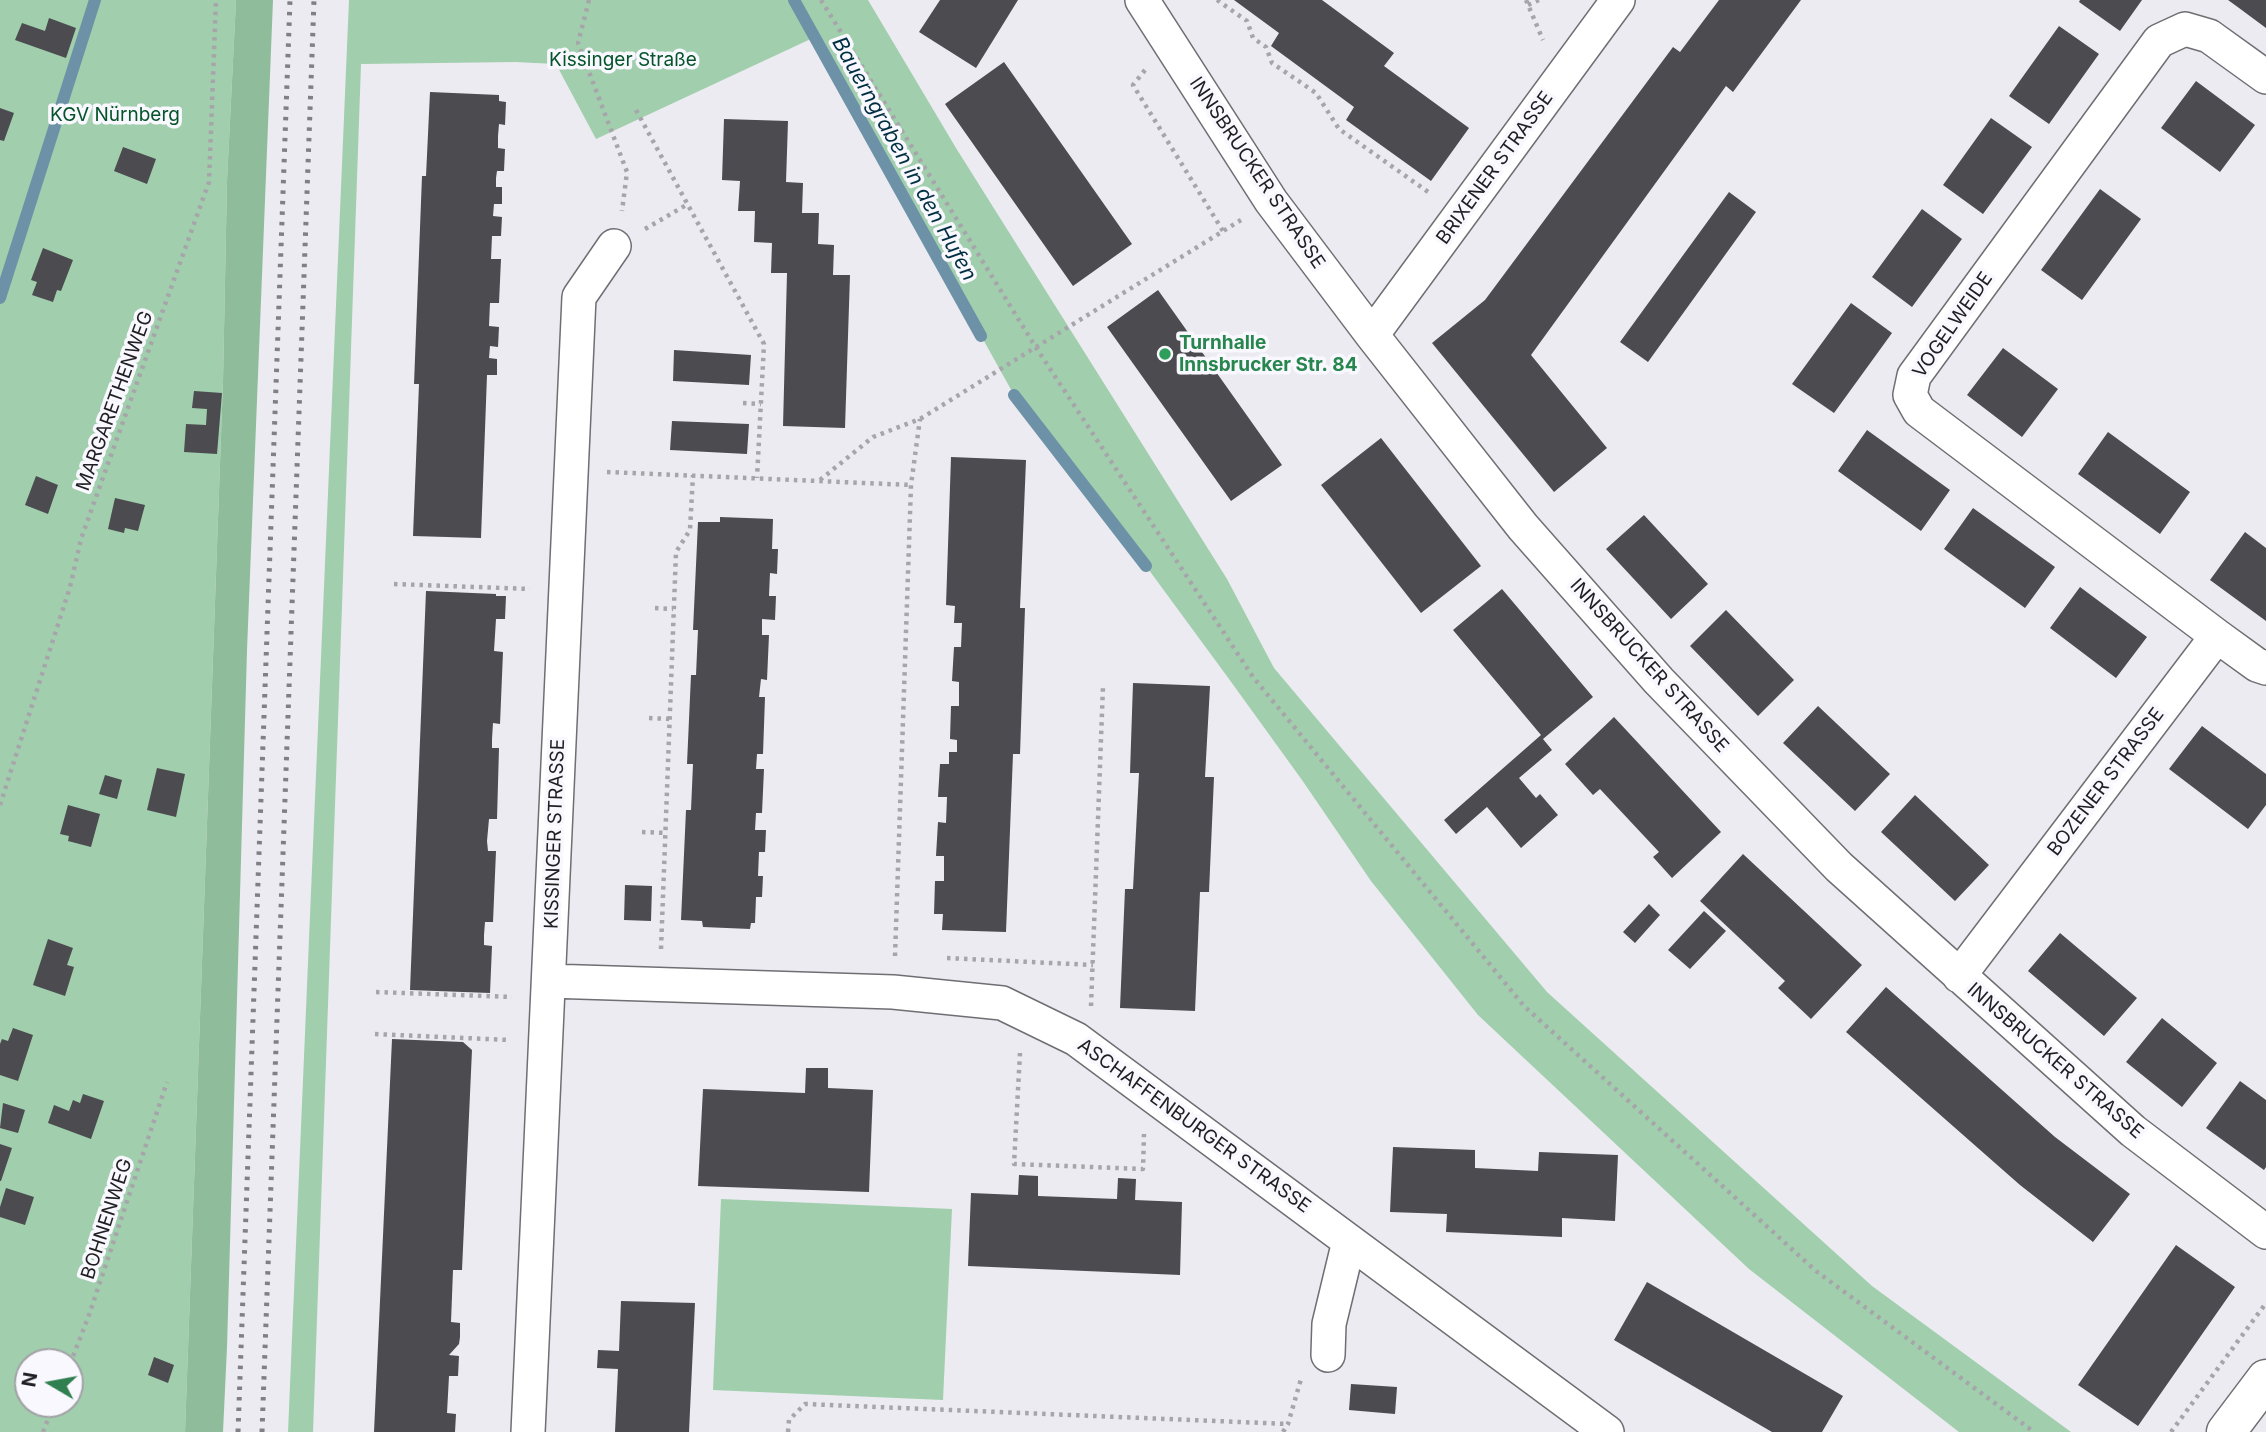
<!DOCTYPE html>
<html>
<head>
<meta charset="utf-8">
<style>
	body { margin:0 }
	#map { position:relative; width:2266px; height:1432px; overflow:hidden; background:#ebebf1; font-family:Inter,sans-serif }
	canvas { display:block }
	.north { position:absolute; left:14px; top:1348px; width:70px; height:70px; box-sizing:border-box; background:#f8f8fe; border:2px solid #a1a1a6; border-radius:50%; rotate:280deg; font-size:19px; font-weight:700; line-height:28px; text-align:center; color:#1f1f21 }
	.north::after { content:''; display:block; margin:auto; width:24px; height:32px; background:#2f7f50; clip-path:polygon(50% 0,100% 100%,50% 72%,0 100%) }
</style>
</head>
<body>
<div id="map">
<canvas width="2266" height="1432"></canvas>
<div class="north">N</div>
</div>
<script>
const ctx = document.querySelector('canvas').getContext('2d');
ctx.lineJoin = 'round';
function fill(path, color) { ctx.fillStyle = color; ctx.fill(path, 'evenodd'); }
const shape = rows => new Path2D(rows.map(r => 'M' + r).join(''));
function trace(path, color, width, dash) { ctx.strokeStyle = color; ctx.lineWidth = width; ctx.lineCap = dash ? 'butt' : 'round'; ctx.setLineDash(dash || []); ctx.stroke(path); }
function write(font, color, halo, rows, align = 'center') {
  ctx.font = font + ' Inter,sans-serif'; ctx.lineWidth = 7; ctx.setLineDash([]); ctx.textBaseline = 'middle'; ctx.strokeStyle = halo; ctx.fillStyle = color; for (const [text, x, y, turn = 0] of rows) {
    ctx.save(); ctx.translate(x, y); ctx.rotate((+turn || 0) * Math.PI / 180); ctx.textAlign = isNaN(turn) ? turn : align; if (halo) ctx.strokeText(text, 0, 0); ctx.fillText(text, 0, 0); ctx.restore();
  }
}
fill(shape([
	[0,0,236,0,227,181,223,381,185,1432,0,1432],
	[28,1362,70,1362,70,1404,28,1404],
	[349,0,868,0,956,148,1227,579,1274,668,1547,992,1872,1286,2071,1432,1959,1432,1749,1269,1478,1015,1371,881,1302,780,1229,679,1146,566,1014,395,815,37,596,139,556,64,515,62,361,64,313,1432,288,1432],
	[721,1199,952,1209,943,1400,713,1390]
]), '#a1cead');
fill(shape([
	[236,0,273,0,247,650,227,1347,223,1432,185,1432,223,381,227,181]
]), '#8fbc9b');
trace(shape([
	[794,0,981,336],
	[0,298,95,0],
	[1014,395,1146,566]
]), '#6d92a7', 12);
fill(shape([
	[940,0,1018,0,976,68,919,32],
	[1234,0,1322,0,1394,53,1384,66,1469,128,1431,181,1346,120,1354,107,1271,46,1279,33],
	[1719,0,1801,0,1733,92,1726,86,1531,355,1607,448,1554,492,1432,343,1485,300,1673,47,1680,52],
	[2080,0,2142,0,2120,31,2079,2],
	[2228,0,2266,0,2266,28,2239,8],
	[49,18,76,28,66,58,15,40,22,23,45,31],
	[2059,26,2099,54,2049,124,2009,96],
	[1004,62,1132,244,1073,286,945,104],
	[2196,81,2255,125,2220,172,2161,128],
	[430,92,499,95,499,101,506,102,505,125,499,124,498,136,498,148,505,149,504,171,497,171,496,178,496,187,502,187,502,204,494,204,493,216,502,217,501,236,492,236,491,259,501,259,499,303,490,303,489,326,499,327,498,347,490,346,489,358,497,359,497,375,487,375,481,538,413,536,419,384,414,384,422,176,426,176],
	[0,108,14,113,4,141,0,140],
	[1991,118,2032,147,1983,214,1943,185],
	[724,119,788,121,786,182,803,183,802,213,819,213,818,244,834,245,833,275,850,275,845,428,783,426,787,273,771,273,772,243,754,242,755,211,738,211,740,181,722,180],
	[123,147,156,159,147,184,114,171],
	[2100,189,2141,219,2082,300,2041,270],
	[1729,192,1756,212,1648,362,1620,342],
	[1922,209,1962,239,1912,307,1872,277],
	[43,248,73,260,61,291,57,290,53,302,32,295,37,282,31,280],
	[1158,290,1282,465,1231,501,1107,327],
	[1851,303,1892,333,1834,413,1792,384],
	[2003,348,2058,389,2022,437,1967,395],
	[674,350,751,355,749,385,673,381],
	[194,391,222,393,217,454,184,452,186,424,206,425,207,409,192,408],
	[672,421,749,424,747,454,670,450],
	[1867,430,1950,490,1921,531,1838,471],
	[2108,432,2190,492,2160,534,2078,474],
	[1381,438,1481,566,1421,613,1321,485],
	[951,457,1026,460,1020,608,1025,608,1020,754,1013,754,1006,932,942,930,943,914,934,914,935,881,944,881,944,856,936,856,938,822,946,823,947,797,938,797,940,764,949,764,949,752,957,752,957,740,950,739,951,706,959,706,959,682,952,681,954,647,961,647,962,623,954,623,955,606,946,605],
	[36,476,58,485,48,514,25,505],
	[115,498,145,505,138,531,125,528,124,533,108,529],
	[1973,508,2055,567,2025,608,1944,549],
	[1644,515,1708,584,1671,619,1606,549],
	[720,517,773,519,772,549,778,549,777,574,770,573,769,596,776,596,775,620,762,619,762,635,769,635,767,680,761,679,759,697,765,697,763,754,757,754,756,769,764,769,762,813,756,813,755,830,766,830,765,852,759,852,758,876,763,876,762,897,756,897,755,923,751,923,750,929,703,927,702,921,681,920,686,810,691,810,693,764,687,764,691,675,696,675,698,630,693,630,698,522,720,522],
	[2245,532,2266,548,2266,621,2210,580],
	[2080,587,2147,637,2116,678,2050,628],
	[1502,589,1593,697,1543,739,1552,750,1519,778,1536,798,1540,794,1558,815,1521,848,1487,807,1456,834,1444,820,1541,735,1453,630],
	[426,591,496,594,496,596,506,596,505,619,496,619,494,651,503,652,500,724,493,723,492,739,492,748,499,748,497,819,489,819,487,841,488,851,496,851,493,922,485,922,484,935,484,945,492,946,490,993,410,990],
	[1726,610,1794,680,1758,716,1690,646],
	[1133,683,1210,686,1205,777,1214,777,1209,892,1200,892,1195,1011,1120,1008,1125,889,1133,889,1139,773,1130,773],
	[1818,706,1890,774,1855,811,1783,743],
	[1614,717,1721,832,1672,878,1653,857,1659,852,1600,789,1593,795,1565,764],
	[2202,726,2266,774,2266,805,2248,829,2169,769],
	[157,768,185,774,176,817,147,810],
	[105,775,122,780,117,799,99,794],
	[1915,795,1989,865,1955,901,1881,832],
	[68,805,100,814,91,847,68,841,69,836,60,834],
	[1743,854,1862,965,1811,1019,1778,988,1785,981,1700,901],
	[625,885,652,886,651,921,624,920],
	[1649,904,1660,915,1635,943,1623,932],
	[1704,911,1726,931,1690,969,1668,950],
	[2060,933,2137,998,2104,1036,2028,971],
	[48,939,73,948,67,965,74,967,65,996,33,985],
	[1886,987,2055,1137,2130,1194,2093,1242,2020,1185,1846,1032],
	[2162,1018,2217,1063,2182,1107,2126,1062],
	[13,1028,33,1035,18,1081,0,1075,0,1044,2,1039,8,1041],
	[392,1039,463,1042,472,1050,462,1270,453,1270,451,1322,460,1323,460,1337,459,1344,449,1355,459,1356,458,1376,449,1376,447,1413,456,1414,455,1432,374,1432],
	[806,1068,828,1068,828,1088,873,1090,869,1192,698,1186,703,1089,805,1093],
	[2240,1081,2266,1100,2266,1167,2264,1170,2206,1128],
	[83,1094,104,1101,91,1139,48,1123,54,1105,69,1111,73,1100,80,1103],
	[3,1103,25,1110,18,1133,0,1128],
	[0,1144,12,1148,1,1181,0,1181],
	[1393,1147,1475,1150,1475,1168,1538,1171,1539,1152,1618,1155,1615,1221,1562,1218,1562,1237,1446,1232,1447,1214,1390,1212],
	[1019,1175,1038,1176,1038,1196,1117,1199,1118,1178,1136,1179,1135,1200,1182,1202,1180,1275,968,1266,971,1193,1018,1195],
	[6,1188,34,1197,25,1225,0,1217,0,1207],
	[2176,1245,2235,1287,2138,1426,2078,1385],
	[1647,1282,1843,1396,1822,1432,1772,1432,1614,1340],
	[621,1301,695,1303,689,1432,615,1432,618,1369,597,1368,598,1350,619,1351],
	[154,1357,174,1365,168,1383,148,1375],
	[1351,1384,1397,1387,1395,1414,1349,1410]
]), '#4b4b50');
const street = shape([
	[1142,0,1271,201,1372,335,1523,527,1659,681,1839,867,2133,1131,2266,1232],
	[2266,77,2209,36,2185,29,2159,41,1914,376,1910,395,1919,411,2217,636,2257,665,2266,668],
	[1372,335,1618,0],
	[1959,976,2217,636],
	[549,981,893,992,1002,1003,1076,1039,1607,1432],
	[1328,1355,1329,1324,1349,1241],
	[528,1432,579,297,614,246]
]);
const secondary = shape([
	[2226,1432,2266,1379]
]);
trace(street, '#6e6e73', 36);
trace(secondary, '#6e6e73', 41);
trace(shape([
	[589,0,578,43,627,172,622,211],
	[821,0,1035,346,1253,677,1524,1006,1816,1271,2034,1432],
	[1217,0,1247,21,1253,38,1266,47,1272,63,1316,93,1339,129,1431,194],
	[1526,0,1543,40],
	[1528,5,1539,0],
	[1145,70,1133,85,1223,231],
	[636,110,764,344,757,478],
	[645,229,688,204],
	[743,403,761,404],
	[607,472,911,485],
	[820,480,873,437,920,419,1241,220],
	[394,584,530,589],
	[655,608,673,609],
	[649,718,669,719],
	[0,805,70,587,81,539,209,182,216,0],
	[642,832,666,833],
	[661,949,676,552,690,530,693,475],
	[895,956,911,485,920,419],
	[947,958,1093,965],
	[376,992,512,997],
	[1091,1006,1103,686],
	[375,1034,510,1040],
	[1020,1053,1014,1164,1143,1169,1144,1134],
	[70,1364,89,1315,167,1082],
	[43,1432,54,1404],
	[788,1432,789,1420,805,1404,1288,1424],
	[1283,1432,1288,1424,1301,1379],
	[2171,1432,2266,1303]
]), '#a6a6aa', 4.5, [3.5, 5]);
trace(street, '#fff', 33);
trace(secondary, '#fff', 38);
trace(shape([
	[238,1432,290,0],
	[262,1432,314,0]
]), '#808084', 5, [3.5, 7]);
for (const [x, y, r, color] of [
	[1165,354,7,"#2e9e5b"]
]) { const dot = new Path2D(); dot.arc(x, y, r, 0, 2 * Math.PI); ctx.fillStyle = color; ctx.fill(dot); trace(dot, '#f8f8fe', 2.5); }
write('19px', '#06542a', '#f8f8fe', [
	["Kissinger Straße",623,60],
	["KGV Nürnberg",115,115]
]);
write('19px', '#1f1f21', '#f8f8fe', [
	["BRIXENER STRASSE",1495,168,-54],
	["INNSBRUCKER STRASSE",1257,173,56],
	["VOGELWEIDE",1953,325,-55],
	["MARGARETHENWEG",115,401,-70],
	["INNSBRUCKER STRASSE",1649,666,48],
	["BOZENER STRASSE",2106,782,-53],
	["KISSINGER STRASSE",555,834,-88],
	["INNSBRUCKER STRASSE",2055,1061,41],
	["ASCHAFFENBURGER STRASSE",1194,1126,36],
	["BOHNENWEG",107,1219,-72]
]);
write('bold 19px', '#27864d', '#f8f8fe', [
	["Turnhalle",1179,343],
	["Innsbrucker Str. 84",1179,365]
], 'left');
write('italic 21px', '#002f42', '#f8f8fe', [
	["Bauerngraben in den Hufen",904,159,61]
]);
</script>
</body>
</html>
